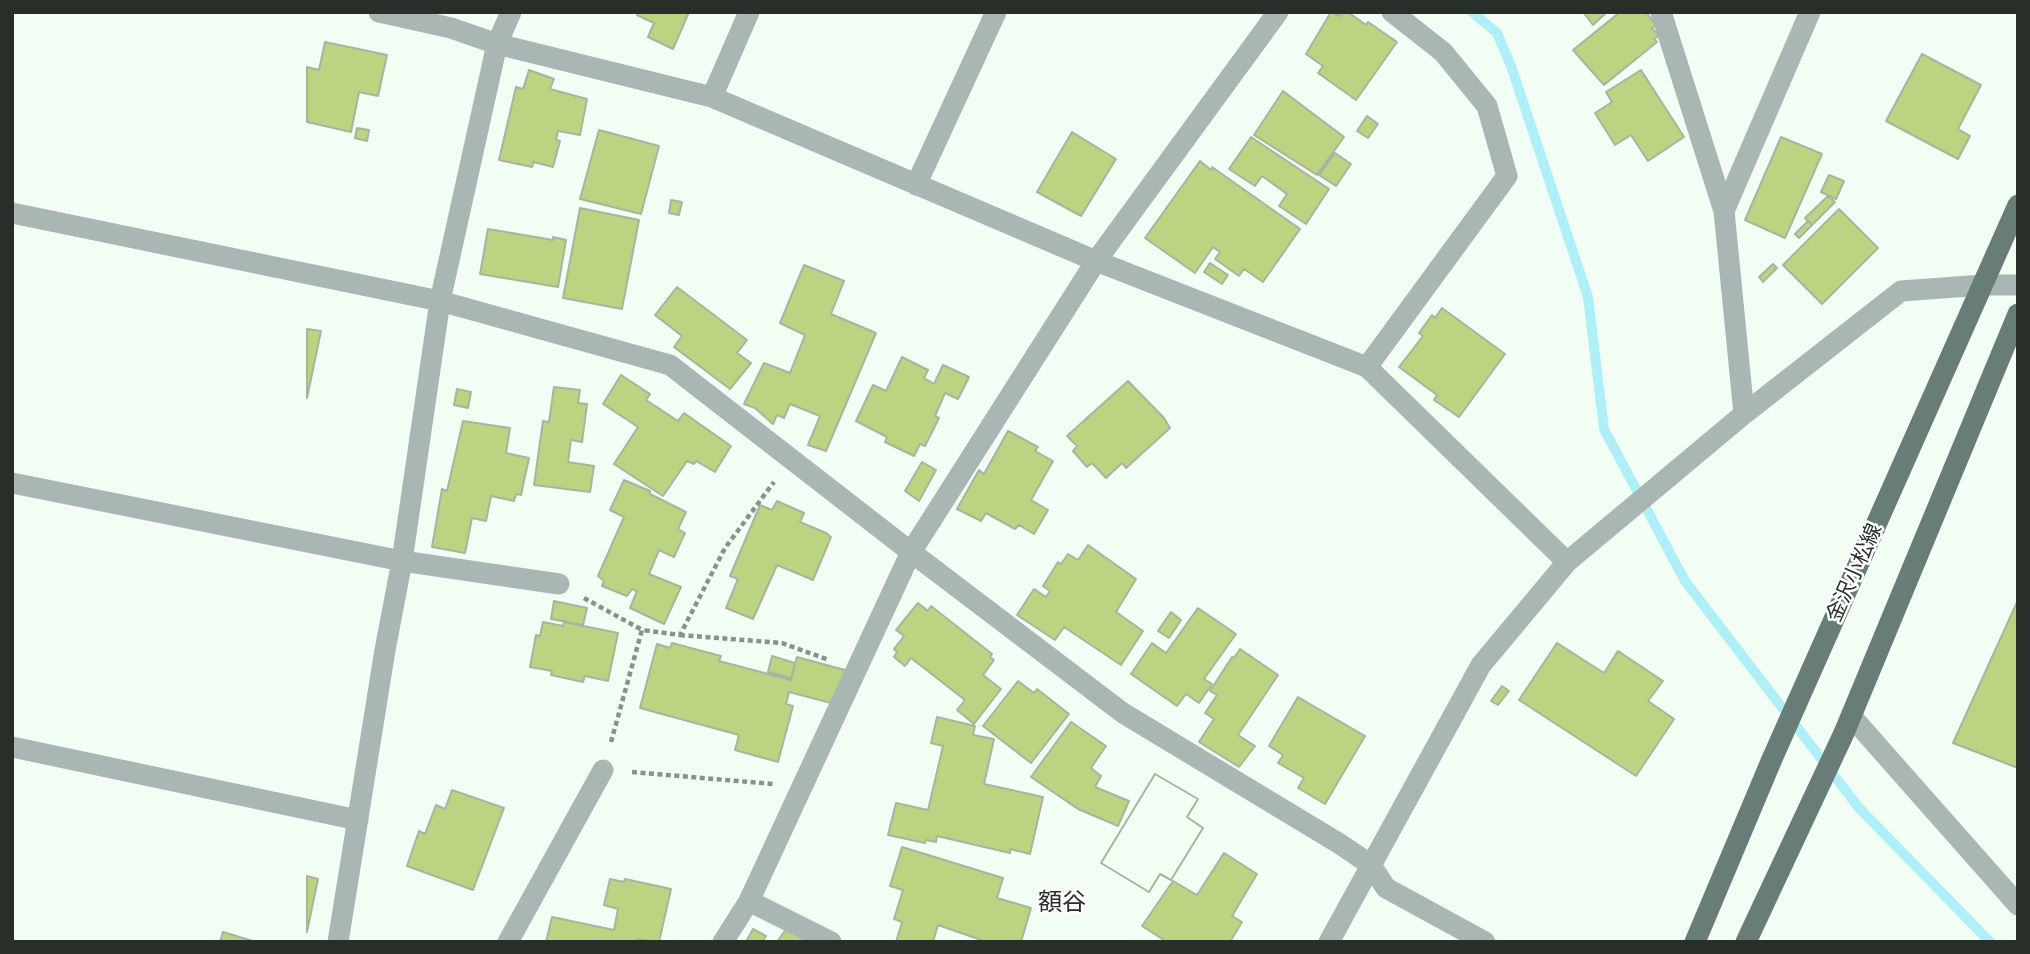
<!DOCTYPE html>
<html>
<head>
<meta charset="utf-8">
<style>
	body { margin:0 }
	#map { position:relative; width:2030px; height:954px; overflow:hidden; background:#f2fef4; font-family:"Libre Baskerville",serif }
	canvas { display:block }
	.frame { position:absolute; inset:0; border:14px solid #282f29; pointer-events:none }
</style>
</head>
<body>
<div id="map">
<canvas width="2030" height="954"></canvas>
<div class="frame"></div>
</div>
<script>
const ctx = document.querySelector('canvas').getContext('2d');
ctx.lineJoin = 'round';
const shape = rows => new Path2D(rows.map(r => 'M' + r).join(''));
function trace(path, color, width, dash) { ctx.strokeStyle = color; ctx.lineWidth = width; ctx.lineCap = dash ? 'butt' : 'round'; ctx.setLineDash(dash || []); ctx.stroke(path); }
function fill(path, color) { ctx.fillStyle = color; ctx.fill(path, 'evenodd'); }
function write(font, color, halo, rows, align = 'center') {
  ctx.font = font + ' "Libre Baskerville","Noto Sans JP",serif'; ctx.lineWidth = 5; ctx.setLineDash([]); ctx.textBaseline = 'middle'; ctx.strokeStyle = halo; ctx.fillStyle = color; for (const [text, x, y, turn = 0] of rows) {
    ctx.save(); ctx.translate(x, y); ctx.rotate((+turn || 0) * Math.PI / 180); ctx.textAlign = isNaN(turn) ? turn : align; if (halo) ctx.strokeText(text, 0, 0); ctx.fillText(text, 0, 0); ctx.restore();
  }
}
trace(shape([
	[1472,12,1497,33,1511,66,1588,297,1604,429,1685,581,1859,808,1990,942]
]), '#afeff8', 10);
const building = shape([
	[638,12,689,12,673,49,648,37,654,23,637,15,638,12],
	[1331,12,1340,16,1343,12,1348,12,1366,25,1368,22,1397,42,1356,100,1318,73,1323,66,1306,54,1331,12],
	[1583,12,1607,12,1593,25,1583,12],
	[1620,12,1646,12,1656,25,1652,28,1659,36,1654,39,1657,42,1604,85,1573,50,1620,12],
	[325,42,387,55,378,96,359,92,351,132,307,122,307,67,319,70,325,42],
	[1922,54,1981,85,1958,129,1970,136,1958,159,1886,121,1922,54],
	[529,70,554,79,550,89,587,99,580,135,558,131,556,140,560,141,553,167,534,162,532,167,499,160,516,87,523,89,529,70],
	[1641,70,1684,137,1648,161,1631,135,1615,145,1595,113,1612,102,1606,92,1641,70],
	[1283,91,1344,137,1317,175,1254,135,1283,91],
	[1367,116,1378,124,1368,138,1357,131,1367,116],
	[357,128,369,130,367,141,355,138,357,128],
	[599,130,659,146,641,214,580,199,599,130],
	[1072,132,1116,159,1081,216,1037,192,1072,132],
	[1251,137,1329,189,1306,224,1279,206,1287,194,1262,176,1255,186,1229,169,1251,137],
	[1781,137,1822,154,1785,238,1745,220,1781,137],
	[1335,153,1351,164,1336,186,1319,175,1335,153],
	[1200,161,1211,170,1212,167,1300,229,1263,282,1244,269,1239,276,1215,259,1220,252,1213,247,1195,273,1145,238,1200,161],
	[1829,175,1844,181,1836,199,1821,192,1829,175],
	[1828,196,1835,202,1812,225,1805,218,1828,196],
	[671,200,682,202,679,215,669,213,671,200],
	[580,208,639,220,622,309,563,298,580,208],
	[1839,209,1878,248,1822,304,1783,265,1839,209],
	[1808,221,1812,225,1799,238,1795,234,1808,221],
	[488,229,553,240,553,237,566,240,558,287,480,274,488,229],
	[1210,263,1228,275,1222,284,1204,272,1210,263],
	[1773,264,1777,268,1763,282,1759,277,1773,264],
	[804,265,844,281,831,314,876,333,826,451,808,445,820,416,790,404,784,418,777,415,773,424,755,408,744,404,764,363,790,373,805,335,780,323,804,265],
	[677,287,747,340,737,353,751,363,730,389,674,347,682,336,655,315,677,287],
	[1442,308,1505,354,1459,417,1434,400,1437,395,1399,367,1423,336,1419,333,1432,315,1435,318,1442,308],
	[307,329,321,331,307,398,307,329],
	[902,357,928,370,924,378,934,384,943,365,969,377,958,399,945,393,935,416,939,418,925,446,920,444,914,456,885,442,887,437,856,421,873,385,886,391,902,357],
	[621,375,650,394,646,400,678,421,684,413,731,446,715,472,696,461,694,464,687,461,663,496,614,464,638,427,603,404,621,375],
	[1128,381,1164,418,1170,428,1126,468,1122,463,1106,478,1092,463,1087,467,1073,451,1077,446,1067,436,1128,381],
	[554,387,580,390,578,403,587,404,582,442,571,440,568,462,594,466,590,492,534,485,543,421,549,422,554,387],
	[457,389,471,392,468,408,454,405,457,389],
	[463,421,510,428,506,453,529,458,521,495,516,494,514,501,491,496,486,521,472,518,465,553,432,547,442,489,447,491,463,421],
	[1008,431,1038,447,1035,451,1053,461,1031,500,1048,510,1034,534,1019,525,1015,529,986,513,981,521,957,509,979,470,984,474,1008,431],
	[922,462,936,470,919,501,905,491,922,462],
	[624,480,650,491,650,494,686,512,678,529,685,533,674,557,659,550,649,574,681,587,664,624,630,608,637,591,632,589,627,596,602,586,604,581,598,576,624,517,610,510,624,480],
	[777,501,804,513,800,522,826,533,831,537,813,580,777,565,753,619,726,608,738,579,730,576,760,505,772,510,777,501],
	[1088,545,1136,579,1116,612,1143,631,1121,665,1064,627,1055,640,1017,615,1034,589,1046,597,1050,591,1043,586,1058,562,1061,564,1068,554,1078,560,1088,545],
	[2018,600,2018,768,1953,743,2018,600],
	[554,601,587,608,583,625,551,619,554,601],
	[918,603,928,611,931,606,992,654,990,657,994,660,983,675,1001,689,974,724,957,710,965,700,911,658,905,666,894,657,897,652,894,649,904,636,896,630,918,603],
	[1198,608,1236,634,1204,679,1212,684,1199,703,1186,694,1177,706,1131,674,1152,643,1166,653,1198,608],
	[1171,612,1181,620,1169,638,1158,631,1171,612],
	[543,622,563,626,564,622,618,633,608,681,585,676,583,682,551,675,552,671,530,667,536,635,540,636,543,622],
	[672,643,721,656,719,661,791,680,797,657,845,670,835,704,789,692,786,704,793,706,778,762,735,750,739,735,640,708,657,644,670,648,672,643],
	[1557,643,1604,673,1618,651,1663,681,1648,701,1674,719,1636,776,1519,700,1557,643],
	[1240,649,1278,675,1238,735,1255,746,1239,767,1199,742,1214,719,1205,713,1217,695,1210,691,1232,657,1234,658,1240,649],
	[772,656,795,663,791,678,768,672,772,656],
	[1018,681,1034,693,1037,689,1069,714,1031,763,983,726,1018,681],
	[1502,686,1509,691,1498,705,1491,701,1502,686],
	[1298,697,1365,736,1325,804,1298,788,1304,778,1278,763,1283,755,1269,746,1298,697],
	[937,717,975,726,973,735,994,739,984,784,1043,797,1030,854,1010,849,1010,853,937,836,936,842,926,840,925,843,888,835,896,803,928,810,943,746,931,743,937,717],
	[1071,722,1106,746,1091,768,1101,776,1095,787,1129,801,1118,826,1078,809,1031,777,1071,722],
	[1155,774,1198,799,1187,817,1203,828,1171,880,1160,874,1149,892,1101,863,1155,774],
	[1155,774,1198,799,1187,817,1203,828,1171,880,1160,874,1149,892,1101,863,1155,774],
	[452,790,504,808,473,890,407,866,419,831,425,834,436,805,445,809,452,790],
	[902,847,1003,878,997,898,1031,908,1021,942,987,942,938,925,933,942,896,942,902,922,894,919,903,890,890,886,902,847],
	[1224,853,1257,874,1232,916,1242,922,1230,942,1167,942,1142,926,1173,881,1197,895,1224,853],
	[307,876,318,879,307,932,307,876],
	[610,879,624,882,625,879,671,889,659,942,638,939,637,942,546,942,552,917,614,930,618,909,604,905,610,879],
	[753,929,766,936,762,942,746,942,753,929],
	[786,929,810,942,777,942,786,929],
	[223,932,256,942,220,942,223,932]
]);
fill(building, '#bcd381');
trace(building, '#acb29d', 2);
trace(shape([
	[584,598,644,631],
	[680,635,782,643,829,660],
	[611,742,642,630,680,635,725,548,774,482],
	[632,772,773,784]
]), '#88928a', 4.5, [5, 3.5]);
trace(shape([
	[379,12,451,28,497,44,712,97,1096,261,1367,367],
	[1392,12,1443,52,1487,106,1507,176,1367,367,1567,562],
	[1661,12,1724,211,1744,414],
	[712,97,749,12],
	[916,185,996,12],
	[1724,211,1810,12],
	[12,213,440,301,670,365,911,552,1123,713,1340,844,1371,865,1386,888,1485,942],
	[12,483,402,561,559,584],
	[1851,716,2018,905],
	[12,747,358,820],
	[749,901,831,942],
	[338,942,385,650,402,561,440,301,497,44,511,12],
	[508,942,603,770],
	[723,942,749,901,911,552,1096,261,1278,12],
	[1329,942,1481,665,1567,562,1744,414,1901,291,1983,285,2018,285]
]), '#aab6b3', 21);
trace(shape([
	[1695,942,1772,759,2018,205],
	[1746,942,1844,733,2018,314]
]), '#687d78', 21);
write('21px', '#282f29', '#fff', [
	["金沢小松線",1855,573,-66]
]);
write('24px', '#282f29', '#fff', [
	["額谷",1062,903]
]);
</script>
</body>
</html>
